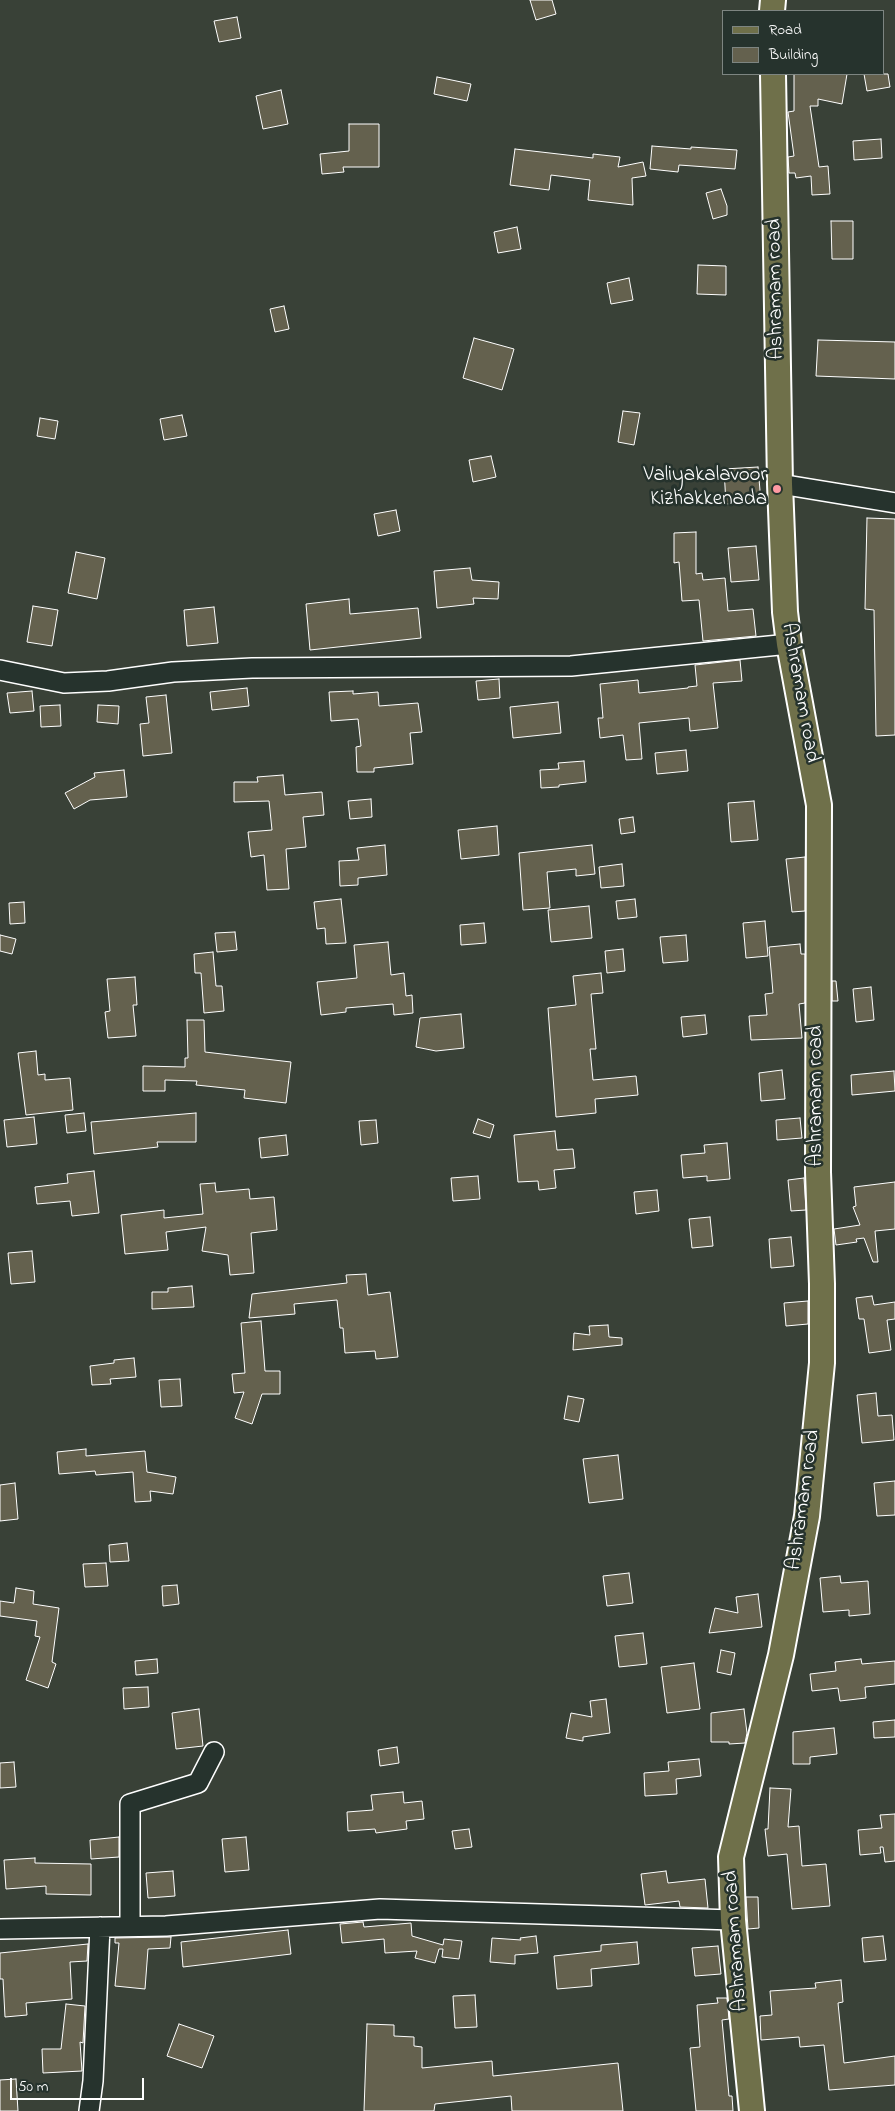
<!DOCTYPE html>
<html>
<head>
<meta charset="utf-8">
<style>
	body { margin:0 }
	#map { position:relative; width:895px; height:2111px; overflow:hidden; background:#394137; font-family:"Indie Flower",sans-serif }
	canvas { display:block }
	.legend { position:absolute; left:722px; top:10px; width:162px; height:65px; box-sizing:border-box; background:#26332d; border:1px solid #7d8581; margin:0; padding:6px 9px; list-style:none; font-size:15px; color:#fff }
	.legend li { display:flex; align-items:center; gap:10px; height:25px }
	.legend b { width:25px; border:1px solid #7d8581 }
	.scale { position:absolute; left:10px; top:2078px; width:134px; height:22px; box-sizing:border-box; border:2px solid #fff; border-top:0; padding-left:6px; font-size:15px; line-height:18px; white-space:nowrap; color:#fff; -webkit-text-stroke:4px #26332d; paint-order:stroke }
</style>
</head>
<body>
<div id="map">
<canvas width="895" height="2111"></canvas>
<ul class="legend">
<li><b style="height:6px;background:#6f704a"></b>Road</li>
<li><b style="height:14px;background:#64614e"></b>Building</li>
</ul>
<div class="scale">50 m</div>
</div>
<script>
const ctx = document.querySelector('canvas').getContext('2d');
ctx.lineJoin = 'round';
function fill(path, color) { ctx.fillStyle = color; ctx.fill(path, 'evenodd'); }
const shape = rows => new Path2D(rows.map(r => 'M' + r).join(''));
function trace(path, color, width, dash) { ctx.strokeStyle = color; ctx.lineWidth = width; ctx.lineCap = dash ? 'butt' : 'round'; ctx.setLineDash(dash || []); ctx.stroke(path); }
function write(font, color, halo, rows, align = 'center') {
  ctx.font = font + ' "Indie Flower",sans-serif'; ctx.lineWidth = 5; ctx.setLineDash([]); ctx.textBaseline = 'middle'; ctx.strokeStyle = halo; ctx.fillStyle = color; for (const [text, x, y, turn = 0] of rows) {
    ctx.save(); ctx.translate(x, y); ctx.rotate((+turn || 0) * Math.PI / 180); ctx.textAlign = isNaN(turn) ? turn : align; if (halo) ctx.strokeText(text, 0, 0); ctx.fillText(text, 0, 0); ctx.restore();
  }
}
const building = shape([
	[530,0,552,0,556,14,536,20,530,0],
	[237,17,241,38,219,42,214,21,237,17],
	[794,74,847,74,842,104,818,99,818,106,810,106,819,167,828,166,830,194,812,195,811,176,796,178,795,173,789,173,788,157,794,156,788,112,794,111,794,74],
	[864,74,888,74,890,87,867,91,864,74],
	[437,77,471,84,467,101,434,94,437,77],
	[281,90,288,124,263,129,256,96,281,90],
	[349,124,379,124,379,167,343,167,344,172,322,174,320,154,349,151,349,124],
	[881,139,882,158,854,160,853,141,881,139],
	[652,146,691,149,691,147,737,150,735,169,679,165,678,172,650,169,652,146],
	[515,149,593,158,593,154,620,157,618,167,643,162,646,176,632,178,633,205,588,200,590,180,551,175,549,190,510,185,515,149],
	[721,189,727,206,727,215,713,219,706,193,721,189],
	[831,221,853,221,853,259,832,259,831,221],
	[517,227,521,249,498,253,494,232,517,227],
	[698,265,726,266,726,295,697,294,698,265],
	[629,278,633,300,611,304,607,283,629,278],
	[284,306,289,329,275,332,270,309,284,306],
	[474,338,514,349,502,390,463,378,474,338],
	[818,340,895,342,895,379,816,376,818,340],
	[623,411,640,413,634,445,618,442,623,411],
	[182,415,187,436,164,440,160,419,182,415],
	[40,418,58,421,55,439,37,436,40,418],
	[491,456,496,477,473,482,469,460,491,456],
	[758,467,761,502,726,504,724,469,758,467],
	[396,510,400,531,378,536,374,514,396,510],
	[867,518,895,519,895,735,876,736,874,610,865,609,867,518],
	[696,532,696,574,702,573,703,580,725,578,728,611,753,609,756,636,703,641,699,600,682,601,679,562,674,563,674,533,696,532],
	[756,546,759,580,731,582,728,548,756,546],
	[76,552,105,558,97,599,68,593,76,552],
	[470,568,472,580,499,582,498,599,473,598,474,604,437,608,434,571,470,568],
	[349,599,350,614,418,608,421,638,310,650,306,604,349,599],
	[33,606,58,610,52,646,27,642,33,606],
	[214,607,218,643,187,646,184,610,214,607],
	[740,660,742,681,713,683,718,728,690,731,689,718,639,723,642,759,626,760,623,735,600,738,598,718,603,718,600,684,638,680,639,693,688,688,688,687,697,686,695,665,740,660],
	[499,679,500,698,478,700,476,681,499,679],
	[247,688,249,706,212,710,210,692,247,688],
	[32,691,34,711,10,713,7,693,32,691],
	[353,691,353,694,378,692,379,706,418,703,422,732,410,733,413,764,374,768,374,772,357,772,356,747,361,746,358,719,331,721,329,692,353,691],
	[166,695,172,753,143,756,140,724,149,723,146,697,166,695],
	[558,702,561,733,513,738,510,707,558,702],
	[60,705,61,726,41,727,40,706,60,705],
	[98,705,119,706,118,724,97,722,98,705],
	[686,750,688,771,657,774,655,753,686,750],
	[584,761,586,782,559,785,559,787,541,788,540,770,559,769,558,763,584,761],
	[124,770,127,797,90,800,74,809,65,793,95,777,94,773,124,770],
	[283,775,285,795,322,792,324,815,303,817,306,847,286,849,289,889,267,890,264,855,251,857,248,832,272,830,269,801,234,802,234,782,258,782,257,777,283,775],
	[371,799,372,817,350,819,348,801,371,799],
	[754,801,758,840,731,842,728,803,754,801],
	[633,817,635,832,621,834,619,819,633,817],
	[497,826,499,855,461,859,458,830,497,826],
	[385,845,387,875,358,878,358,885,340,886,339,861,359,860,357,848,385,845],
	[592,845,595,874,576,876,576,869,547,872,550,908,523,910,519,853,592,845],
	[805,857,805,911,792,912,786,859,805,857],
	[622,864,624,886,601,888,599,867,622,864],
	[341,899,346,943,326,944,325,928,317,929,314,902,341,899],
	[635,899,637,917,618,919,616,901,635,899],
	[24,902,25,923,10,924,9,903,24,902],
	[589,906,592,938,551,942,548,910,589,906],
	[765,921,768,956,746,958,743,923,765,921],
	[484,923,486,943,461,945,460,925,484,923],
	[235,932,237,950,217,952,215,933,235,932],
	[0,935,16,939,12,954,0,951,0,935],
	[686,935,688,961,663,963,660,937,686,935],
	[388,942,391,975,404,973,406,996,412,995,413,1013,394,1015,393,1004,346,1008,346,1012,321,1015,317,982,357,978,354,945,388,942],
	[800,944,801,954,805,954,805,1003,799,1004,802,1038,751,1040,749,1016,767,1015,765,994,773,993,769,947,800,944],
	[623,949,625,971,607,973,605,951,623,949],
	[213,952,216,986,222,986,224,1011,204,1013,201,973,195,973,194,954,213,952],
	[601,973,603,993,591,994,596,1049,590,1049,593,1080,636,1076,638,1095,595,1099,596,1113,556,1117,548,1008,576,1005,573,976,601,973],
	[135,977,137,1005,133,1005,136,1036,108,1038,105,1012,110,1011,107,979,135,977],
	[832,981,836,981,838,1001,832,1001,832,981],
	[871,987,874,1020,856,1022,853,989,871,987],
	[461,1014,464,1048,436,1051,416,1047,420,1018,461,1014],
	[705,1015,707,1034,683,1037,681,1017,705,1015],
	[187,1020,204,1020,205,1052,291,1062,286,1103,244,1098,245,1090,196,1085,197,1081,165,1080,165,1091,143,1091,143,1066,185,1067,185,1058,188,1058,187,1020],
	[36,1051,38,1075,45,1074,45,1080,70,1078,73,1110,26,1115,18,1053,36,1051],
	[782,1070,785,1099,761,1101,759,1073,782,1070],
	[894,1071,895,1091,852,1095,851,1075,894,1071],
	[84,1113,86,1131,67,1133,65,1115,84,1113],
	[196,1113,196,1142,157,1142,158,1147,94,1154,91,1122,196,1113],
	[34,1117,37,1144,7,1147,4,1120,34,1117],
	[800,1118,802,1138,777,1140,776,1120,800,1118],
	[478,1119,494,1125,490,1138,473,1133,478,1119],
	[376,1120,378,1143,361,1145,359,1121,376,1120],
	[555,1131,557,1150,573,1149,575,1168,554,1170,556,1188,539,1190,538,1181,518,1182,514,1135,555,1131],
	[286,1135,288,1155,261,1158,259,1138,286,1135],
	[727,1143,730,1179,707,1181,707,1176,683,1178,681,1155,705,1153,704,1145,727,1143],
	[94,1171,99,1213,72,1216,70,1201,37,1204,35,1187,68,1183,67,1174,94,1171],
	[478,1176,480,1199,453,1201,451,1178,478,1176],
	[804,1178,806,1210,791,1211,788,1180,804,1178],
	[895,1182,895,1229,875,1231,878,1262,873,1262,864,1238,856,1239,857,1242,836,1245,834,1229,860,1225,853,1207,856,1206,854,1187,895,1182],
	[215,1183,216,1192,249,1189,250,1199,274,1197,277,1230,251,1233,254,1273,230,1275,228,1255,202,1251,206,1227,166,1232,168,1250,125,1254,121,1215,164,1210,164,1218,203,1214,200,1184,215,1183],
	[657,1190,659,1211,636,1214,634,1192,657,1190],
	[710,1217,713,1246,692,1248,689,1219,710,1217],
	[791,1237,794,1266,771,1268,769,1239,791,1237],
	[32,1251,35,1282,11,1284,8,1253,32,1251],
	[366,1274,368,1295,390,1292,398,1357,376,1359,375,1351,345,1353,343,1328,340,1328,337,1300,294,1304,295,1314,249,1318,252,1294,347,1283,346,1275,366,1274],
	[192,1286,194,1307,152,1309,152,1292,168,1292,168,1288,192,1286],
	[872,1296,874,1305,895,1302,895,1319,887,1320,891,1350,869,1353,864,1319,859,1319,856,1298,872,1296],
	[808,1301,808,1324,786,1326,784,1303,808,1301],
	[261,1321,265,1371,280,1371,280,1394,262,1394,252,1424,235,1418,244,1392,234,1393,232,1374,245,1373,241,1323,261,1321],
	[608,1325,609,1337,622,1338,622,1345,573,1350,574,1333,590,1335,589,1326,608,1325],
	[134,1358,136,1377,110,1379,111,1384,92,1385,90,1366,114,1363,114,1360,134,1358],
	[180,1379,182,1406,161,1407,159,1380,180,1379],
	[876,1393,878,1416,892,1415,894,1440,862,1443,857,1395,876,1393],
	[568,1396,584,1399,579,1422,564,1419,568,1396],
	[86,1449,86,1456,145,1451,147,1472,176,1477,173,1494,150,1491,151,1501,135,1502,133,1472,96,1475,95,1471,59,1474,57,1452,86,1449],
	[618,1455,623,1499,589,1503,583,1459,618,1455],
	[895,1481,895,1515,877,1516,874,1483,895,1481],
	[15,1483,18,1519,0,1521,0,1485,15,1483],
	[127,1543,129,1561,110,1562,109,1545,127,1543],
	[106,1563,108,1586,85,1587,83,1564,106,1563],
	[629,1573,633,1603,607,1606,603,1576,629,1573],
	[840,1576,841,1583,868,1581,870,1614,849,1616,849,1610,823,1612,820,1578,840,1576],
	[177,1585,179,1604,163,1606,162,1586,177,1585],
	[16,1588,34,1591,33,1604,59,1608,52,1662,56,1664,48,1688,26,1680,40,1637,35,1636,37,1621,0,1616,0,1601,14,1603,16,1588],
	[758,1594,762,1627,709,1633,715,1608,738,1613,736,1597,758,1594],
	[643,1633,647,1664,619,1667,615,1636,643,1633],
	[721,1650,735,1653,731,1675,717,1672,721,1650],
	[157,1659,158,1673,136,1675,135,1661,157,1659],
	[861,1659,862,1664,895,1661,895,1684,865,1687,866,1698,840,1701,838,1688,812,1691,810,1674,836,1671,835,1662,861,1659],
	[694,1663,700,1709,667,1713,661,1667,694,1663],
	[148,1687,149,1707,124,1709,123,1688,148,1687],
	[606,1699,610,1733,583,1737,583,1741,566,1738,571,1713,592,1717,590,1701,606,1699],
	[199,1709,203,1746,176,1749,172,1713,199,1709],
	[744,1709,747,1733,745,1743,729,1744,729,1742,711,1742,711,1713,744,1709],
	[895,1720,895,1737,874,1738,873,1722,895,1720],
	[834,1728,837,1754,810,1757,810,1764,793,1764,793,1732,834,1728],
	[397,1747,399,1763,380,1766,378,1750,397,1747],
	[699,1759,701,1776,676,1779,677,1794,645,1796,644,1773,669,1771,668,1762,699,1759],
	[14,1762,16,1787,0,1788,0,1763,14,1762],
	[770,1788,791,1789,788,1827,799,1826,802,1866,826,1864,830,1906,792,1909,787,1854,768,1856,765,1829,768,1829,770,1788],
	[403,1792,404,1803,422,1801,424,1819,406,1821,407,1829,376,1833,375,1829,348,1831,347,1812,373,1810,371,1795,403,1792],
	[895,1814,895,1861,885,1862,883,1847,880,1847,881,1853,860,1855,858,1830,882,1828,880,1815,895,1814],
	[469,1829,472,1847,455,1849,452,1831,469,1829],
	[119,1837,119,1857,91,1859,90,1840,119,1837],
	[246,1837,249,1870,225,1872,222,1839,246,1837],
	[35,1858,35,1863,91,1864,91,1895,46,1894,46,1886,6,1889,4,1860,35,1858],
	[173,1871,175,1896,148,1898,146,1873,173,1871],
	[666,1871,668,1883,705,1879,708,1908,680,1907,679,1901,645,1905,641,1874,666,1871],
	[746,1897,758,1897,759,1928,748,1929,746,1897],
	[363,1922,364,1927,411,1923,412,1936,443,1945,444,1939,462,1941,459,1959,442,1957,443,1949,439,1949,435,1963,415,1958,417,1951,385,1953,384,1939,342,1943,340,1924,363,1922],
	[288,1930,291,1954,183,1967,181,1942,288,1930],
	[536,1936,538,1953,515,1955,515,1964,490,1962,492,1938,521,1940,520,1938,536,1936],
	[883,1936,886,1960,864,1962,862,1938,883,1936],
	[171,1937,170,1948,148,1949,145,1989,115,1986,119,1943,115,1943,115,1938,171,1937],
	[637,1942,639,1964,591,1969,592,1986,557,1989,554,1956,601,1951,601,1945,637,1942],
	[88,1944,87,1961,70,1962,72,1999,26,2003,27,2015,5,2017,3,1979,0,1979,0,1953,88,1944],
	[718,1946,721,1974,695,1976,692,1948,718,1946],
	[841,1980,843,2002,838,2003,844,2063,895,2056,895,2085,829,2090,824,2045,800,2047,799,2037,761,2040,760,2016,772,2015,770,1991,816,1988,815,1983,841,1980],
	[475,1995,477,2027,455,2028,453,1996,475,1995],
	[717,1998,727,1998,729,2019,722,2020,729,2096,732,2096,733,2111,696,2111,690,2048,700,2047,697,2005,718,2003,717,1998],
	[66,2004,85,2006,83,2043,80,2042,82,2071,43,2073,42,2049,61,2049,66,2004],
	[179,2024,214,2036,202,2068,167,2056,179,2024],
	[367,2024,394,2025,394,2036,414,2037,414,2046,422,2047,422,2068,492,2061,493,2076,618,2063,623,2111,512,2111,511,2096,435,2104,434,2111,364,2111,367,2024],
	[16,2079,18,2111,0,2111,0,2080,16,2079]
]);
fill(building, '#64614e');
trace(building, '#fff', 1);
const minor = shape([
	[780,484,895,503],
	[0,670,64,683,108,681,173,672,252,668,571,666,789,644],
	[130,1926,130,1804,198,1783,214,1752],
	[0,1929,166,1926,380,1909,733,1920],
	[89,2111,93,2081,100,1927]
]);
const major = shape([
	[772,11,773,0],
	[752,2111,733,1920,731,1857,781,1655,807,1516,822,1363,822,1284,818,1172,819,805,789,644,785,612,780,484,773,74]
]);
trace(minor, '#fff', 22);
trace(major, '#fff', 28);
trace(minor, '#26332d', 19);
trace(major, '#6f704a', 24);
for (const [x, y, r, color] of [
	[777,489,5,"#ff9aa2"]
]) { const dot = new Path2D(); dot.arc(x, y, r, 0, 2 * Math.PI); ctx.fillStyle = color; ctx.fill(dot); trace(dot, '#26332d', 2); }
write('21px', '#fff', '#26332d', [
	["Ashramam road",777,289,-91],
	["Ashramam road",799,693,80],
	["Ashramam road",818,1096,-90],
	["Ashramam road",805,1500,-82],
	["Ashramam road",737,1941,-94]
]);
write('21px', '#fff', '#26332d', [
	["Valiyakalavoor",767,477],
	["Kizhakkenada",767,501]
], 'right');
</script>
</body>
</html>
